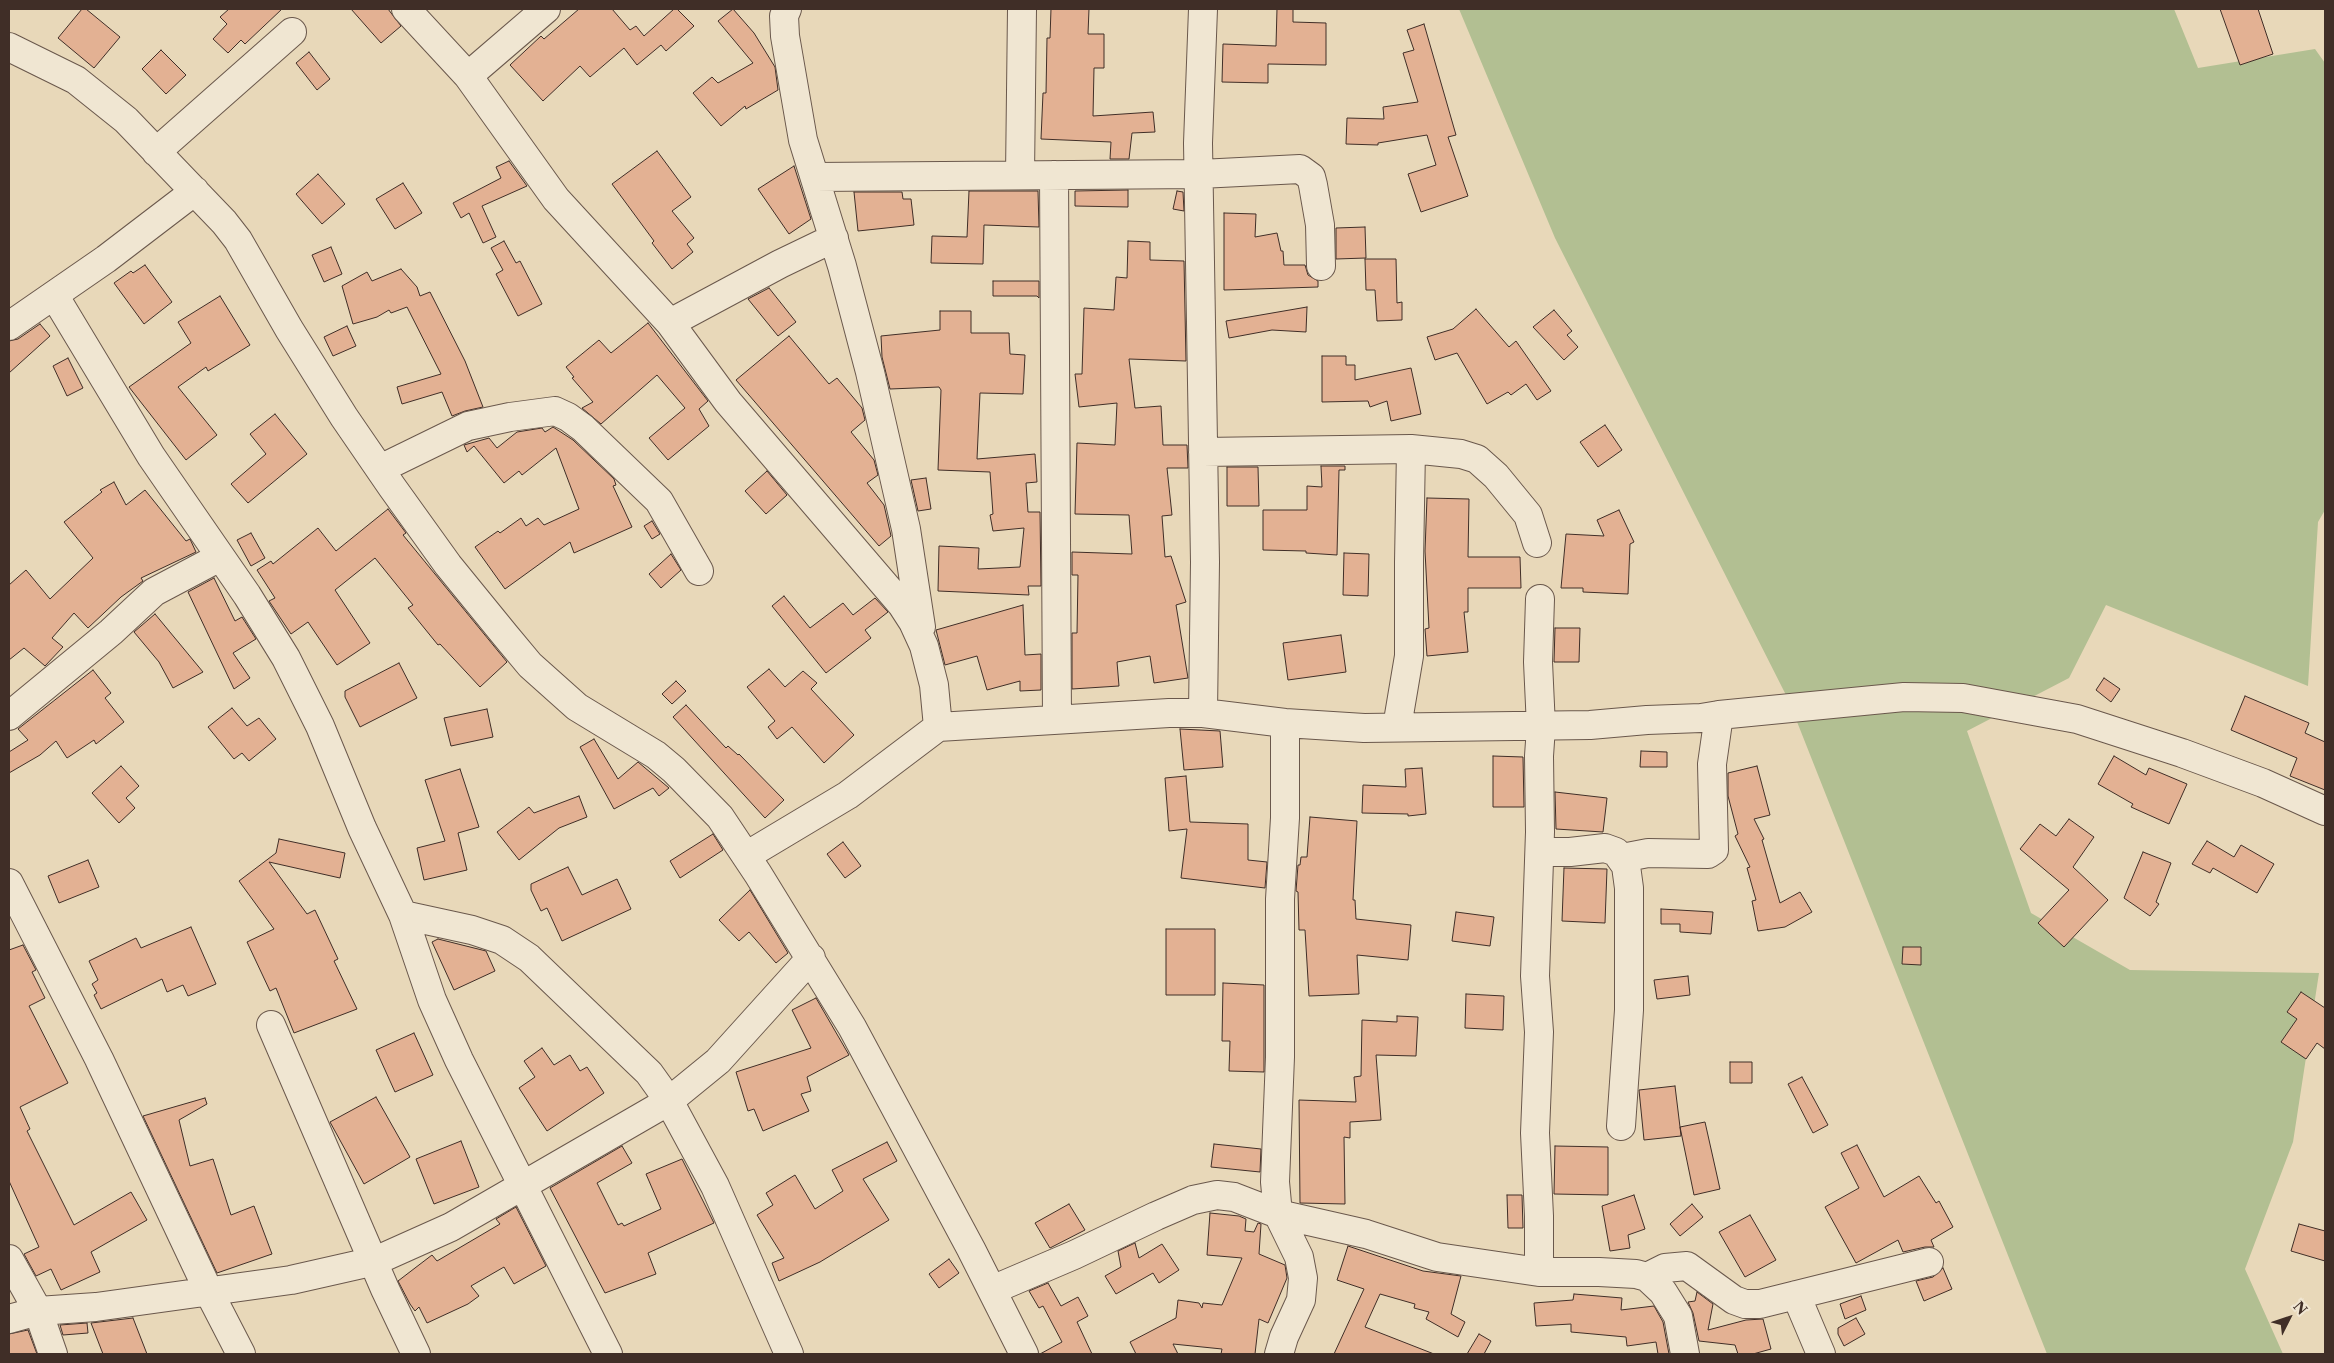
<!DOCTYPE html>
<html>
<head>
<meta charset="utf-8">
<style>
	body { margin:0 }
	#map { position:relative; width:2334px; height:1363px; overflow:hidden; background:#e8d8b9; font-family:"Libre Caslon Text",serif }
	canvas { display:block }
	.frame { position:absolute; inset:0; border:10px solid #402e27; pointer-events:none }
	.north { position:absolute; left:2264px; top:1293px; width:50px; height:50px; -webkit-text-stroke:4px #f0e6d2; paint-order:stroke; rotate:49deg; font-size:14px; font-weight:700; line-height:20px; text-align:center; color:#402e27 }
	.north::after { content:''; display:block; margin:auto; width:18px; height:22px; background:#402e27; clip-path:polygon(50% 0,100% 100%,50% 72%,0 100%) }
</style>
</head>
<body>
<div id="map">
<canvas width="2334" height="1363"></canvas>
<div class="frame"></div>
<div class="north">N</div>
</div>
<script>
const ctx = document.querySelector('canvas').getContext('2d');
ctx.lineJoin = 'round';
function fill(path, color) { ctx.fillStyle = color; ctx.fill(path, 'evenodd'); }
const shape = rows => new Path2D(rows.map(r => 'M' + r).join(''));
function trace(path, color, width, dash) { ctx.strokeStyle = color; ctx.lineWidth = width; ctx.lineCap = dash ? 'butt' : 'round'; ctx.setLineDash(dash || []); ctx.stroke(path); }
fill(shape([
	[1459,9,2174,9,2198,68,2315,49,2325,63,2325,510,2318,522,2308,686,2106,605,2069,678,1967,731,2031,913,2130,970,2319,973,2293,1142,2245,1269,2283,1354,2047,1354,1788,699,1555,238]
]), '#b2bf92');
const building = shape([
	[82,9,86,9,120,37,94,68,58,38,82,9],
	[229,9,282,9,245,44,241,40,228,53,213,39,227,24,220,17,229,9],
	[351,9,388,9,401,26,381,43,351,9],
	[579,9,612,9,630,30,636,26,644,36,674,9,677,9,694,26,666,51,661,45,637,65,624,48,590,77,580,66,543,101,510,65,541,36,544,39,579,9],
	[733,9,754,33,775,67,778,90,746,109,745,106,721,126,693,93,712,77,718,83,753,63,718,21,733,9],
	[1051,9,1089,9,1088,34,1104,34,1104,68,1094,68,1093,116,1153,112,1155,132,1132,133,1129,159,1110,159,1111,142,1041,139,1043,93,1046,93,1047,38,1050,38,1051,9],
	[1277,9,1293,9,1293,22,1326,23,1326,65,1268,64,1268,83,1222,82,1223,44,1276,46,1277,9],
	[2220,9,2258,9,2273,54,2240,65,2220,9],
	[1424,24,1456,135,1448,137,1468,196,1421,212,1408,174,1436,165,1427,135,1378,143,1378,145,1346,144,1347,118,1384,119,1383,107,1418,102,1403,53,1414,50,1407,30,1424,24],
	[161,50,186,75,166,94,142,69,161,50],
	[309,52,330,79,317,90,296,63,309,52],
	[657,151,691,197,672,211,694,238,687,244,693,252,672,269,652,243,654,241,612,184,657,151],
	[509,161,527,186,482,206,496,237,483,243,469,213,461,218,453,203,501,178,496,167,509,161],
	[794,166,811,219,789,234,758,189,794,166],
	[318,174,345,204,322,224,296,194,318,174],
	[403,183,422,213,395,229,376,199,403,183],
	[1128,190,1128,207,1075,206,1075,191,1128,190],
	[969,191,1038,191,1039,227,984,225,983,264,931,263,932,236,967,237,969,191],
	[1177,191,1183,192,1184,211,1173,209,1177,191],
	[854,192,902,192,903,199,911,199,914,225,858,231,854,192],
	[1224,213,1256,214,1255,237,1277,233,1281,251,1283,251,1284,265,1305,265,1308,275,1318,281,1318,287,1224,290,1224,213],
	[1365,227,1366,258,1336,259,1336,228,1365,227],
	[504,241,516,263,520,261,542,304,518,316,496,274,503,270,491,248,504,241],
	[1128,241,1150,242,1150,260,1184,261,1186,361,1129,359,1135,408,1161,406,1163,445,1187,445,1188,468,1167,468,1172,515,1162,516,1165,557,1171,556,1186,602,1176,605,1188,678,1154,683,1150,656,1117,662,1119,686,1072,689,1072,633,1077,633,1078,575,1072,575,1072,552,1132,554,1129,515,1075,514,1077,443,1115,445,1117,403,1079,407,1075,374,1082,374,1084,308,1114,310,1116,277,1127,278,1128,241],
	[331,247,342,274,324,282,312,255,331,247],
	[1365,259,1396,259,1397,303,1402,302,1402,320,1377,321,1375,290,1366,290,1365,259],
	[145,265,172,302,144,324,114,283,131,271,133,273,145,265],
	[401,269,417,287,420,296,430,292,465,361,483,407,465,411,452,416,442,392,402,404,397,387,441,374,407,307,391,313,389,310,377,317,353,324,342,286,367,272,372,281,401,269],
	[993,281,1039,281,1039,298,1037,296,993,296,993,281],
	[769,288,796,322,778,336,748,299,769,288],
	[220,296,250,345,208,371,206,367,178,387,217,435,186,460,129,387,191,343,178,322,220,296],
	[1307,307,1306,332,1272,330,1229,338,1226,321,1307,307],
	[1476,309,1509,347,1516,341,1551,391,1537,400,1526,384,1511,395,1508,392,1487,404,1457,353,1435,360,1427,337,1453,329,1476,309],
	[1554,310,1572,331,1567,335,1578,347,1564,360,1533,327,1554,310],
	[940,311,971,311,971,333,1009,333,1010,354,1025,355,1023,394,980,393,977,459,1035,454,1037,482,1026,483,1028,512,1040,512,1041,586,1028,586,1029,595,938,591,939,546,979,548,978,569,1020,567,1024,528,993,531,990,515,993,514,990,472,938,470,941,390,939,387,890,389,882,357,881,336,940,330,940,311],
	[648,323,708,401,699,409,709,426,668,460,649,438,685,408,657,375,601,424,582,408,593,402,572,378,574,377,566,367,599,340,611,353,648,323],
	[40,324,50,336,9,373,9,341,18,339,40,324],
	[347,326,356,346,333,356,324,337,347,326],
	[789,336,829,384,837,378,862,408,865,420,851,432,874,460,878,475,867,483,884,505,891,536,879,546,736,380,789,336],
	[1322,356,1346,356,1346,365,1355,365,1355,380,1411,368,1421,414,1391,421,1387,401,1370,407,1368,401,1322,402,1322,356],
	[68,358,83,388,67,396,53,366,68,358],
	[275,414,307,454,248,503,231,484,266,454,250,434,275,414],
	[1605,425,1622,450,1598,467,1580,442,1605,425],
	[553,427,573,440,614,479,616,485,613,486,632,527,574,553,570,542,505,589,475,547,498,531,500,533,521,518,526,526,538,518,544,525,579,509,556,448,522,475,519,471,504,483,474,446,467,452,464,445,489,438,497,448,517,432,542,428,545,432,553,427],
	[1321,466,1345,466,1345,470,1339,470,1337,555,1306,553,1306,551,1263,550,1263,510,1307,510,1307,486,1322,487,1321,466],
	[1227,467,1258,467,1259,506,1227,506,1227,467],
	[767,471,787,495,766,514,745,491,767,471],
	[926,478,931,509,918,511,911,480,926,478],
	[114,482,126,505,145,490,186,541,190,539,196,552,141,578,143,581,121,597,88,628,74,613,52,638,63,647,45,666,24,648,9,660,9,585,26,570,50,599,93,558,64,522,102,492,100,490,114,482],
	[1427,498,1469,499,1468,557,1520,557,1521,588,1468,588,1468,612,1464,612,1468,652,1427,656,1425,629,1429,628,1425,551,1427,498],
	[388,509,406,533,403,535,507,662,480,687,440,644,438,645,408,608,413,605,375,558,335,590,370,643,337,665,308,622,291,634,269,601,275,598,257,570,271,561,273,564,318,528,336,551,388,509],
	[1619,510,1634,542,1630,544,1628,594,1583,592,1583,588,1561,588,1566,534,1604,536,1597,520,1619,510],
	[652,521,660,534,652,539,644,526,652,521],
	[251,533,265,558,251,566,237,540,251,533],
	[1344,553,1369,554,1368,596,1343,595,1344,553],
	[671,554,681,570,661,588,649,574,671,554],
	[214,578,235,621,242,617,256,639,233,653,250,678,234,689,188,592,214,578],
	[784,596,810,628,843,603,853,615,875,598,888,612,865,630,871,638,826,673,772,606,784,596],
	[1023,605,1025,655,1041,654,1041,690,1020,691,1020,681,987,690,977,656,945,665,936,630,1023,605],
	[155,614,203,672,173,688,159,662,134,632,155,614],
	[1555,628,1580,628,1579,662,1554,662,1555,628],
	[1341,635,1346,672,1288,680,1283,643,1341,635],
	[399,663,417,698,360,727,345,697,345,691,399,663],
	[769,669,785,687,803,671,817,683,811,689,854,735,824,763,792,727,777,739,768,727,775,721,747,687,769,669],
	[93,670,111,693,105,698,124,722,96,744,94,740,67,758,56,741,40,755,9,773,9,752,28,740,18,729,93,670],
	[2104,678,2120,689,2111,702,2096,690,2104,678],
	[676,681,686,691,672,704,662,694,676,681],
	[2245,696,2309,723,2305,733,2325,742,2325,790,2290,776,2297,758,2231,730,2245,696],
	[686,705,726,748,728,746,738,755,739,754,784,800,765,818,673,717,686,705],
	[232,708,247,726,259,718,276,739,249,761,242,753,234,759,208,727,232,708],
	[487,709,493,737,451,746,444,718,487,709],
	[1180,729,1220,731,1223,767,1184,770,1180,729],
	[594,739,618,779,638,762,669,788,659,796,653,788,614,809,580,747,594,739],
	[1641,751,1667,752,1667,767,1640,767,1641,751],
	[1493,756,1523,757,1524,807,1493,807,1493,756],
	[2114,756,2146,775,2149,768,2187,784,2169,824,2131,807,2133,804,2098,784,2114,756],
	[121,766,139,786,126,798,135,808,119,823,92,793,121,766],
	[1757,766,1770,815,1754,819,1764,839,1762,840,1780,903,1800,892,1812,912,1785,927,1758,931,1752,901,1756,900,1747,868,1750,867,1735,836,1738,834,1728,796,1728,773,1757,766],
	[1422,768,1426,814,1408,816,1408,814,1362,813,1363,785,1406,787,1405,769,1422,768],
	[460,769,479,827,458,833,467,870,424,880,417,848,445,841,425,780,460,769],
	[1186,776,1190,822,1248,824,1248,860,1267,862,1265,888,1181,878,1187,829,1169,831,1165,778,1186,776],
	[1555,792,1607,798,1603,832,1556,829,1555,792],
	[579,796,587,817,559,828,519,860,497,832,529,807,534,813,579,796],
	[1310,817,1357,821,1353,900,1355,900,1356,919,1411,925,1408,960,1357,955,1359,994,1309,996,1305,930,1299,930,1298,892,1296,891,1298,865,1300,865,1301,857,1307,857,1310,817],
	[2069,819,2094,837,2073,867,2108,900,2064,947,2038,923,2069,890,2020,849,2040,824,2056,836,2069,819],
	[713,834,723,850,680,878,670,861,713,834],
	[279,839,345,853,340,878,269,862,307,914,315,910,338,959,334,961,357,1009,294,1033,276,988,270,991,247,942,274,929,239,881,276,853,279,839],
	[2207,841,2234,857,2241,845,2274,864,2257,893,2213,868,2210,873,2192,864,2207,841],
	[843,842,861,866,845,878,827,854,843,842],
	[2143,852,2171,863,2156,902,2159,904,2150,916,2124,898,2143,852],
	[88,860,99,887,59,903,48,876,88,860],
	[568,867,582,895,617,879,631,909,562,941,547,908,541,911,531,890,531,884,568,867],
	[1564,868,1607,869,1605,923,1562,921,1564,868],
	[750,890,788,953,776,963,749,932,739,941,719,920,750,890],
	[1661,909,1713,912,1711,934,1680,932,1680,924,1661,924,1661,909],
	[1456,912,1494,917,1490,946,1452,941,1456,912],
	[191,927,216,984,188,996,183,985,167,992,162,979,101,1009,94,995,97,993,92,984,98,980,89,961,136,938,141,948,191,927],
	[1166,929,1215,929,1215,995,1166,995,1166,929],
	[438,939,486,951,495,971,454,990,432,942,438,939],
	[23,945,36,970,32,972,45,998,29,1006,68,1083,20,1107,30,1129,27,1131,74,1225,131,1192,147,1220,91,1252,100,1272,61,1290,51,1269,36,1276,24,1254,39,1247,9,1181,9,950,23,945],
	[1903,947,1921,947,1921,965,1902,964,1903,947],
	[1688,976,1690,995,1657,999,1654,980,1688,976],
	[1223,983,1264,985,1264,1072,1229,1071,1230,1041,1222,1041,1223,983],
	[2301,992,2325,1008,2325,1049,2317,1043,2306,1059,2281,1042,2297,1019,2287,1012,2301,992],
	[1466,994,1504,996,1503,1030,1465,1028,1466,994],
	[816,998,849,1055,807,1077,811,1091,801,1094,809,1111,763,1131,754,1109,748,1111,736,1072,811,1048,792,1010,816,998],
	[1397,1016,1418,1017,1416,1056,1376,1055,1381,1120,1350,1122,1350,1138,1344,1137,1345,1204,1300,1203,1299,1100,1356,1102,1354,1077,1361,1076,1362,1020,1397,1022,1397,1016],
	[414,1033,433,1075,395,1092,376,1050,414,1033],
	[542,1048,554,1065,570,1055,580,1071,587,1067,604,1093,547,1131,519,1088,535,1077,524,1061,542,1048],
	[1730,1062,1752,1062,1752,1083,1730,1083,1730,1062],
	[1802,1077,1828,1125,1813,1133,1788,1084,1802,1077],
	[1675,1086,1680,1127,1705,1122,1720,1189,1694,1195,1680,1127,1681,1136,1644,1140,1639,1090,1675,1086],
	[376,1097,410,1157,364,1184,330,1122,376,1097],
	[205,1098,207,1104,179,1120,190,1166,213,1159,230,1212,231,1215,254,1206,272,1254,217,1273,143,1116,205,1098],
	[461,1141,479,1187,434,1204,416,1159,461,1141],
	[887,1142,897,1161,863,1179,889,1220,820,1262,779,1281,772,1263,784,1258,757,1215,773,1205,766,1193,795,1175,815,1209,843,1191,832,1170,887,1142],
	[1214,1144,1261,1149,1260,1172,1211,1167,1214,1144],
	[1857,1145,1884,1197,1919,1176,1936,1203,1939,1201,1953,1227,1931,1240,1934,1247,1925,1247,1903,1252,1898,1240,1856,1263,1825,1207,1859,1188,1841,1153,1857,1145],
	[622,1146,632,1163,597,1183,618,1225,622,1223,624,1226,661,1209,646,1174,682,1159,714,1223,648,1253,656,1274,605,1293,550,1188,622,1146],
	[1555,1146,1608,1147,1608,1195,1554,1194,1555,1146],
	[1507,1195,1522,1195,1523,1228,1508,1228,1507,1195],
	[1634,1195,1645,1229,1628,1235,1630,1248,1610,1251,1602,1206,1634,1195],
	[1069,1204,1085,1230,1050,1248,1035,1223,1069,1204],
	[1692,1204,1703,1217,1680,1236,1670,1224,1692,1204],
	[516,1207,546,1266,514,1284,504,1267,471,1286,479,1296,468,1304,427,1323,419,1307,415,1311,410,1304,398,1281,432,1255,437,1261,500,1224,496,1219,516,1207],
	[1210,1213,1239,1216,1246,1219,1245,1231,1254,1232,1258,1223,1261,1224,1259,1254,1285,1265,1287,1278,1268,1323,1259,1319,1255,1354,1221,1354,1222,1349,1173,1344,1178,1354,1136,1354,1130,1342,1176,1318,1178,1300,1199,1303,1202,1308,1203,1303,1222,1305,1242,1258,1207,1255,1210,1213],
	[1750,1215,1776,1260,1745,1277,1719,1232,1750,1215],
	[2299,1224,2325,1231,2325,1261,2291,1251,2299,1224],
	[1135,1243,1139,1258,1162,1244,1179,1270,1159,1283,1153,1273,1116,1294,1105,1276,1121,1267,1118,1251,1135,1243],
	[1348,1246,1423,1271,1461,1276,1451,1314,1465,1322,1458,1337,1426,1319,1429,1312,1414,1308,1415,1304,1380,1294,1365,1327,1434,1354,1334,1354,1364,1289,1337,1280,1348,1246],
	[949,1259,959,1273,939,1288,929,1274,949,1259],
	[1943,1268,1952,1289,1924,1301,1916,1281,1933,1277,1943,1268],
	[1048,1283,1061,1306,1078,1297,1088,1316,1077,1322,1092,1354,1040,1354,1062,1342,1043,1306,1039,1308,1029,1291,1048,1283],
	[1697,1292,1713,1304,1708,1330,1746,1320,1763,1319,1771,1349,1753,1354,1738,1354,1735,1345,1699,1341,1693,1313,1688,1302,1695,1301,1697,1292],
	[1574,1294,1622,1298,1621,1310,1654,1306,1663,1322,1669,1354,1658,1354,1656,1342,1627,1346,1626,1337,1571,1332,1571,1324,1536,1326,1534,1303,1573,1300,1574,1294],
	[1861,1296,1866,1310,1845,1319,1840,1304,1861,1296],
	[133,1318,147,1354,103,1354,91,1323,133,1318],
	[1856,1318,1865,1334,1844,1346,1838,1334,1838,1328,1856,1318],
	[87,1323,88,1333,63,1335,60,1325,87,1323],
	[28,1330,37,1354,9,1354,9,1334,28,1330],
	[1479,1334,1491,1341,1484,1354,1467,1354,1479,1334]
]);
fill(building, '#e3b193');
trace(building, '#402e27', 1);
const minor = shape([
	[406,9,468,76,556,199,670,323,728,402,902,605,913,622,924,646,934,685,938,727],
	[787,9,784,16,785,36,803,140,842,266,870,372,906,529,921,627],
	[1203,9,1198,143,1205,562,1203,713],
	[9,47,76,80,126,120,224,222,238,240,289,329,344,417,392,487,448,565,505,635,530,665,577,707,656,755,674,770,720,817,758,874,852,1027,971,1249,1024,1354],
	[468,76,546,9],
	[156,152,292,32],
	[1020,175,1022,9],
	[1054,175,1057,719],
	[815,177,1200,174,1300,169,1311,177,1313,185,1320,225,1321,266],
	[54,295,151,456,247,595,286,658,320,726,362,828,403,915,432,1000,459,1060,608,1354],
	[670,323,780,264,834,238],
	[9,326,106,259,195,191],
	[1203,452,1411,449,1461,454,1477,459,1496,476,1528,515,1537,543],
	[380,469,468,426,510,417,555,411,568,417,583,428,659,501,699,571],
	[1719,715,1904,697,1963,698,2077,719,2182,753,2263,783,2325,811],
	[9,716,111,632,154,592,220,557],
	[1397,727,1409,656,1409,562,1411,449],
	[1540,852,1570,852,1605,848,1616,852,1626,866,1629,888,1629,1010,1621,1126],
	[746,856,848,795,938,727,1169,713,1203,713,1285,723,1364,728,1590,725,1647,720,1701,718,1719,715,1712,764,1714,850,1708,854,1648,853,1622,858],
	[9,883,99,1059,209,1292,241,1354],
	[403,915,472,930,502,940,529,958,649,1073,669,1101,715,1186,789,1354],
	[271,1025,385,1289,416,1354],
	[9,1259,38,1311,53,1354],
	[1539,1272,1539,1216,1535,1133,1539,1032,1535,976,1540,832,1539,756,1541,727,1538,662,1540,599],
	[1647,1277,1665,1268,1687,1266,1734,1300,1745,1304,1760,1304,1929,1262],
	[992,1290,1074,1255,1156,1216,1193,1200,1217,1195,1234,1197,1278,1214,1366,1234,1437,1257,1539,1272,1599,1272,1636,1274,1647,1277,1663,1292,1678,1316,1685,1354],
	[1796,1295,1821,1354],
	[9,1319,38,1311,96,1307,291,1280,375,1261,451,1227,669,1101,718,1061,811,958],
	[1279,1354,1284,1337,1301,1300,1303,1278,1299,1257,1278,1214,1275,1182,1280,1057,1280,899,1285,818,1285,723]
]);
trace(minor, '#6a584c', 30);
trace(minor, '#f0e6d2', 28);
</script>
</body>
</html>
